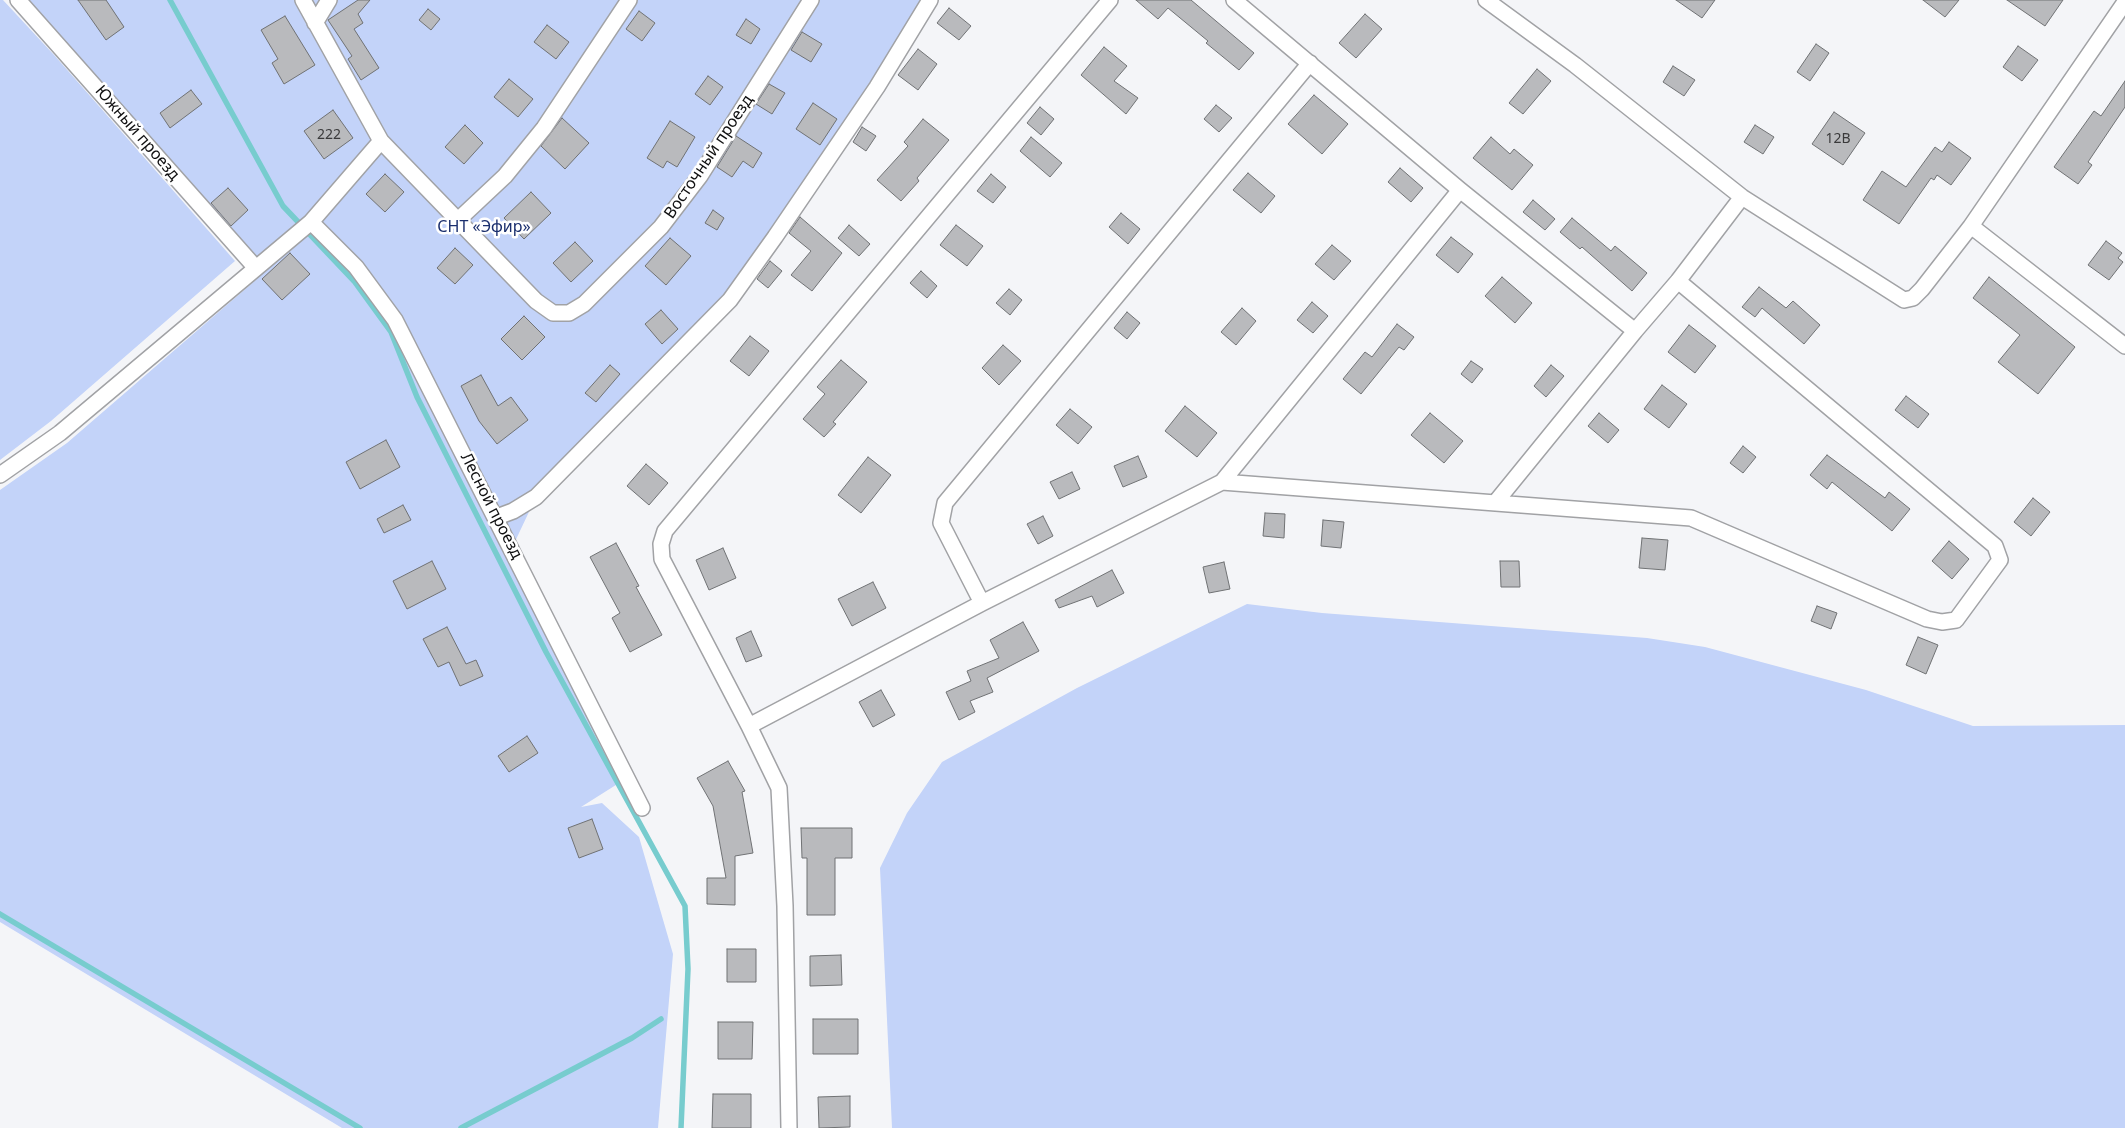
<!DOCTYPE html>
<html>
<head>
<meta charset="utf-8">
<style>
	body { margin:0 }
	canvas { display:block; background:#f4f5f8 }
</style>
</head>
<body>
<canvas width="2125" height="1128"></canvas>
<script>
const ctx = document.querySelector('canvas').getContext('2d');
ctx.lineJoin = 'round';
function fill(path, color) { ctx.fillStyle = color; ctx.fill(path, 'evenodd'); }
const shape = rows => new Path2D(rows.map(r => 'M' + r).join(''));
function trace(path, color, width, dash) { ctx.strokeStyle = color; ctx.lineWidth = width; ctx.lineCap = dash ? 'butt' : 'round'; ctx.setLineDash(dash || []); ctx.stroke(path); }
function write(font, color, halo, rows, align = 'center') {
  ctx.font = font + ' "Noto Sans",sans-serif'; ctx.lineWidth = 5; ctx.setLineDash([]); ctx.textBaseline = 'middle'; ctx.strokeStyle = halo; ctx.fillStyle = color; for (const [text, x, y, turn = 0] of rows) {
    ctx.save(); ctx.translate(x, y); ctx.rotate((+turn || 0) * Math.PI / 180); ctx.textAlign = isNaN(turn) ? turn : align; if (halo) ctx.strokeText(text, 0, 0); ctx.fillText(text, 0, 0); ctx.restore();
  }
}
fill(shape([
	[0,0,3,0,55,56,235,261,51,421,0,460],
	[18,0,930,0,730,300,536,497,511,550,627,778,581,807,602,803,639,837,673,954,658,1128,342,1128,0,922,0,490,67,443,258,278,255,267],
	[1247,604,1322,613,1647,638,1705,647,1866,690,1973,726,2125,725,2125,1128,892,1128,880,868,907,813,942,762,1077,688]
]), '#c3d3f9');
trace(shape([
	[170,0,283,206,354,281,391,332,417,397,546,652,685,906,688,969,681,1128],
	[0,914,360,1128],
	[461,1128,632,1038,661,1019]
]), '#77ccce', 5.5);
const building = shape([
	[78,0,106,0,124,27,106,40,78,0],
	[358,0,370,0,358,14,363,23,354,29,379,68,361,80,348,59,352,56,328,20,358,0],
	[1136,0,1191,0,1254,53,1239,70,1206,43,1208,41,1168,8,1158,19,1136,0],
	[1676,0,1715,0,1702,18,1676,0],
	[1923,0,1959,0,1945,17,1923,0],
	[2007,0,2063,0,2045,26,2007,0],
	[949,8,971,26,959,40,937,23,949,8],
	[428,9,440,19,431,30,419,20,428,9],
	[639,11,655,23,642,41,626,29,639,11],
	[1365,14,1382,29,1356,58,1339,43,1365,14],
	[285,16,315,65,284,84,272,63,278,59,261,30,285,16],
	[746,19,760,29,751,44,736,35,746,19],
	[547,25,569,42,556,59,534,42,547,25],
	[802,32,822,44,811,62,791,50,802,32],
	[1816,44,1829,53,1810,81,1797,72,1816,44],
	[2018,46,2038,60,2022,81,2003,67,2018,46],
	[1104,47,1127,66,1114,81,1138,98,1126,114,1081,75,1104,47],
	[918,49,937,64,918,90,898,75,918,49],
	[1673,66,1695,80,1684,96,1663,82,1673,66],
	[1537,69,1551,81,1523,114,1509,103,1537,69],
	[708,76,723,87,710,105,695,94,708,76],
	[509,79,533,99,518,117,494,97,509,79],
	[2125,81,2125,107,2088,162,2092,165,2078,184,2054,167,2094,111,2101,116,2125,81],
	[769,84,785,93,772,114,756,104,769,84],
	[191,90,202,104,170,128,160,113,191,90],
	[1314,95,1348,124,1322,154,1288,124,1314,95],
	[813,103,837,119,820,145,796,129,813,103],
	[1216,105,1232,118,1219,132,1204,119,1216,105],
	[1040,107,1054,119,1041,135,1027,123,1040,107],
	[333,110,353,138,324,159,304,131,333,110],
	[1834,112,1865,133,1843,165,1812,144,1834,112],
	[562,118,589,143,565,169,541,146,562,118],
	[923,119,949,140,917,178,919,181,901,201,877,180,908,146,904,142,923,119],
	[670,121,695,137,677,167,667,161,663,168,647,158,670,121],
	[465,125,483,143,464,164,445,147,465,125],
	[1755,125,1774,137,1763,154,1744,142,1755,125],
	[862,127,876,136,866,151,853,142,862,127],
	[736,136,762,153,753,168,743,161,732,177,717,167,736,136],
	[1031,137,1062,163,1050,177,1020,151,1031,137],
	[1491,137,1510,154,1514,149,1533,165,1512,190,1473,158,1491,137],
	[1949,142,1971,158,1951,185,1937,175,1934,180,1931,178,1899,224,1863,200,1882,171,1906,187,1935,147,1942,152,1949,142],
	[1400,168,1423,188,1411,202,1388,182,1400,168],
	[1248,173,1275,196,1261,213,1233,190,1248,173],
	[385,174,404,192,385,212,366,194,385,174],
	[991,174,1006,187,993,203,977,191,991,174],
	[228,188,248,210,231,226,211,203,228,188],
	[531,192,551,213,524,239,504,218,531,192],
	[1533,200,1555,219,1545,230,1523,212,1533,200],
	[713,210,724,218,717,230,705,223,713,210],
	[1121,213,1140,229,1128,244,1109,227,1121,213],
	[800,217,842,253,812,291,791,275,811,251,789,233,800,217],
	[1572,218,1611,251,1615,246,1647,273,1632,291,1582,247,1580,249,1560,232,1572,218],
	[849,225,870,244,859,256,838,238,849,225],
	[956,225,983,246,967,266,940,245,956,225],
	[1451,237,1473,254,1458,273,1436,255,1451,237],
	[670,238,691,256,666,285,645,266,670,238],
	[2106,241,2122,253,2118,258,2123,262,2109,280,2088,265,2106,241],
	[575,242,593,261,571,282,553,263,575,242],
	[1332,245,1351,261,1334,280,1315,264,1332,245],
	[455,248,473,265,455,284,437,268,455,248],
	[290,253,310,274,282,300,262,279,290,253],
	[770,261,782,271,768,288,757,279,770,261],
	[921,271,937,286,927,298,910,283,921,271],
	[1502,277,1532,303,1515,323,1485,296,1502,277],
	[1989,277,2075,347,2038,394,1998,362,2020,335,1973,298,1989,277],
	[1759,287,1786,308,1793,301,1820,325,1804,344,1762,308,1755,317,1742,307,1759,287],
	[1009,289,1022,300,1010,315,996,303,1009,289],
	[1312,302,1328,316,1313,333,1297,320,1312,302],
	[1242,308,1256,321,1236,345,1221,332,1242,308],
	[661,310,678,329,662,344,645,324,661,310],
	[1127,312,1140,323,1127,339,1114,328,1127,312],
	[524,316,545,337,522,360,501,339,524,316],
	[1397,324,1414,337,1404,350,1399,347,1361,394,1343,379,1365,352,1372,357,1397,324],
	[1689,325,1716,346,1695,373,1668,352,1689,325],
	[750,336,769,351,749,376,730,361,750,336],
	[1003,345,1021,361,999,385,982,368,1003,345],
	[841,360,867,382,833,422,836,424,824,437,803,419,825,394,817,387,841,360],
	[1471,361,1483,369,1472,383,1461,374,1471,361],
	[610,365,620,374,596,402,585,393,610,365],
	[1551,365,1564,376,1546,397,1534,386,1551,365],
	[481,375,498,406,511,397,528,420,497,444,479,421,461,386,481,375],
	[1662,385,1687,404,1669,428,1644,409,1662,385],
	[1906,396,1929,414,1918,428,1895,410,1906,396],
	[1185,406,1217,433,1197,457,1165,431,1185,406],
	[1070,409,1092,427,1078,444,1056,425,1070,409],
	[1430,413,1463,441,1444,463,1411,435,1430,413],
	[1599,413,1619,430,1608,443,1588,426,1599,413],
	[386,440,400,467,360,489,346,462,386,440],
	[1743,446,1756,457,1743,473,1730,463,1743,446],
	[1827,455,1885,498,1889,492,1910,509,1892,531,1832,482,1827,489,1810,475,1827,455],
	[1138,456,1147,477,1123,487,1114,466,1138,456],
	[868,457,891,475,861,513,838,495,868,457],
	[646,464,668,483,649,505,627,486,646,464],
	[1072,472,1080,489,1059,499,1050,482,1072,472],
	[2033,498,2050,512,2031,536,2014,522,2033,498],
	[403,505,411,520,384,533,377,519,403,505],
	[1265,513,1285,514,1284,538,1263,536,1265,513],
	[1043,516,1053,536,1038,544,1027,524,1043,516],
	[1323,520,1344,522,1341,548,1321,546,1323,520],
	[1642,538,1668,540,1665,570,1639,568,1642,538],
	[1949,541,1969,559,1952,579,1932,561,1949,541],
	[616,543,639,586,636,587,662,635,630,652,612,618,620,613,590,557,616,543],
	[723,548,736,578,709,590,696,560,723,548],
	[432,561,446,589,407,609,393,581,432,561],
	[1500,561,1519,561,1520,587,1501,587,1500,561],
	[1224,562,1230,589,1209,593,1203,567,1224,562],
	[1112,570,1124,593,1097,607,1092,596,1059,608,1055,600,1112,570],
	[873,582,886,608,852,626,838,599,873,582],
	[1817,606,1837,613,1831,629,1811,621,1817,606],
	[1023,622,1039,651,987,678,993,692,970,701,975,712,959,720,946,692,971,681,967,671,999,658,990,640,1023,622],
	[447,627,466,664,476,660,483,676,460,686,449,662,438,667,423,639,447,627],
	[751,631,762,656,746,662,736,638,751,631],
	[1918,637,1938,645,1926,674,1906,665,1918,637],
	[881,690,895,715,873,727,859,702,881,690],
	[527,736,538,753,509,772,498,756,527,736],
	[728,761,745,791,742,792,753,853,735,856,735,905,707,904,707,878,726,878,713,806,697,778,728,761],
	[592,819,603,849,579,858,568,828,592,819],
	[801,828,852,828,852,858,835,858,835,915,807,915,807,858,802,858,801,828],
	[727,949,756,949,756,982,727,982,727,949],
	[841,955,842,985,810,986,810,956,841,955],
	[813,1019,858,1019,858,1054,813,1054,813,1019],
	[718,1022,753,1022,752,1059,718,1059,718,1022],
	[713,1094,751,1094,751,1128,712,1128,713,1094],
	[850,1096,850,1127,819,1128,818,1097,850,1096]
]);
fill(building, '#b9babd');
trace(building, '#707274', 1);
const minor = shape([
	[18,0,255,267],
	[303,0,381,141,536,301,553,313,569,313,584,304,661,227,700,176,811,0],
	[1234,0,1460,190,1635,331],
	[1486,0,1575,65,1742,197,1904,300,1913,298,1922,289,1971,226],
	[2125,2,1971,226,2125,346],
	[315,23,329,0],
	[457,221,505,176,544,128,629,0],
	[311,222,356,267,395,320,642,808],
	[0,475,60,433,311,222,381,141],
	[1222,482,1460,190],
	[1495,503,1635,331,1678,281,1742,197],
	[497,517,513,511,536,497,730,300,775,237,877,87,930,0],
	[982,603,941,523,945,503,1310,63],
	[749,726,982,603,1222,482,1691,518,1927,619,1942,622,1956,620,2000,560,1995,546,1678,281],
	[789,1128,785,906,779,788,749,726,662,559,661,544,665,531,1110,0]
]);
trace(minor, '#a1a2a5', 18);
trace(minor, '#fff', 15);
write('14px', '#3a3a3b', null, [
	["222",329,135],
	["12В",1838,139]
]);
write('16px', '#0f0f10', '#fff', [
	["Южный проезд",137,133,49],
	["Восточный проезд",709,157,-56],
	["Лесной проезд",491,506,63]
]);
write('16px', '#1b2f6e', '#fff', [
	["СНТ «Эфир»",484,227]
]);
</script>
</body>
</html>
